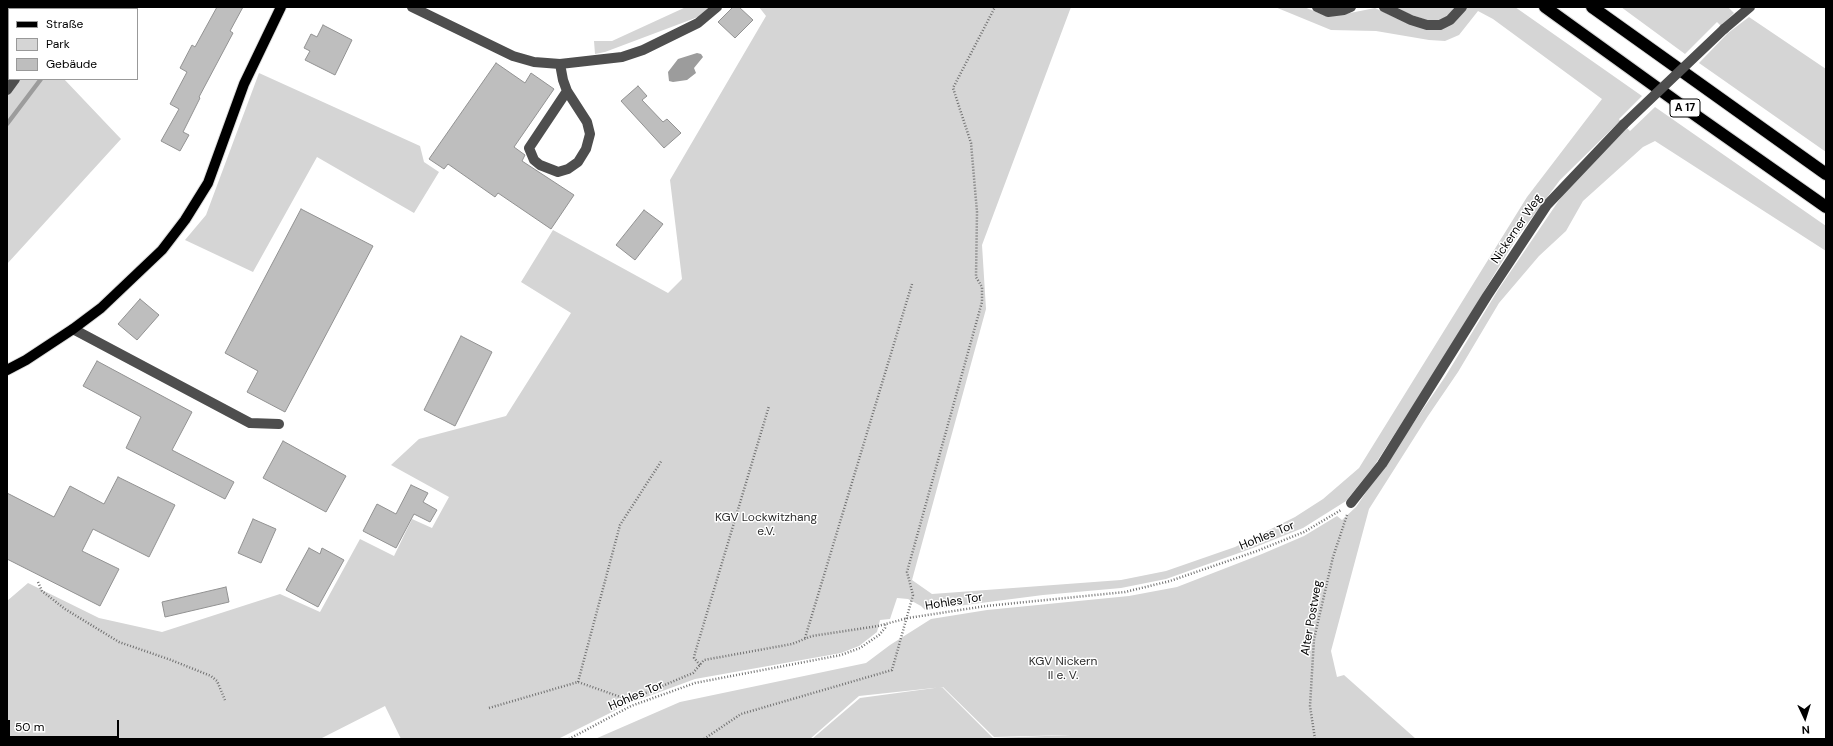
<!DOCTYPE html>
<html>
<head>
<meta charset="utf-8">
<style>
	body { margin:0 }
	#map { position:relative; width:1833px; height:746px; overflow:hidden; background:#fff; font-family:"DM Sans",sans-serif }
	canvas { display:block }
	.frame { position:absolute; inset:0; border:8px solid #000; pointer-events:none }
	.legend { position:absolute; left:8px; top:8px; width:130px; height:72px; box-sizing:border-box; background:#fff; border:1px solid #999; margin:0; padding:5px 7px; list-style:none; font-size:12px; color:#000 }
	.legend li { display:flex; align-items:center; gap:8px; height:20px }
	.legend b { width:20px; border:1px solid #999 }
	.north { position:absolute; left:1785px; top:698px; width:40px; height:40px; -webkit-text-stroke:3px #fff; paint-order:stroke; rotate:176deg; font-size:11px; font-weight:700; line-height:16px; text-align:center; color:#000 }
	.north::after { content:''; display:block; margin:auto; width:14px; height:18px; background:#000; clip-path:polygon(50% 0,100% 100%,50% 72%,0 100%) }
	.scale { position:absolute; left:8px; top:720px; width:111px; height:18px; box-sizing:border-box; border:2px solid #000; border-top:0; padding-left:5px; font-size:12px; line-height:14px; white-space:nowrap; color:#000; -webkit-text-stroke:3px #fff; paint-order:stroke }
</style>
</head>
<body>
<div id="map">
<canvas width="1833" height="746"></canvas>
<div class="frame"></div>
<ul class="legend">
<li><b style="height:5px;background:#000"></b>Straße</li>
<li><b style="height:11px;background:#d5d5d5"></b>Park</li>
<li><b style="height:11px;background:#bebebe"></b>Gebäude</li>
</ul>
<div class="north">N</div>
<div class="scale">50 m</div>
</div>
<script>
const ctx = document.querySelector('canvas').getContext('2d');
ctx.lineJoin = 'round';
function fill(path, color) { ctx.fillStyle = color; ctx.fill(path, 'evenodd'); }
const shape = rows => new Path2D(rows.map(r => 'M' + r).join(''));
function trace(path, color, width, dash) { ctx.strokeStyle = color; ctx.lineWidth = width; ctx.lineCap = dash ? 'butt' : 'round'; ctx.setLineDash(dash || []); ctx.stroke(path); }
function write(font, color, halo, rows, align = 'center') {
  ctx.font = font + ' "DM Sans",sans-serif'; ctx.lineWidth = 3; ctx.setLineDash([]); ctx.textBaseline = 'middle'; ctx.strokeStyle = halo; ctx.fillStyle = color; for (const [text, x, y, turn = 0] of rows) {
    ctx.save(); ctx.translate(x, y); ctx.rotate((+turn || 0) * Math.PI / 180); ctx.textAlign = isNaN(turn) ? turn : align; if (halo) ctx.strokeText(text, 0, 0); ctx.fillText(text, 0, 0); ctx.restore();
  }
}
fill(shape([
	[7,7,116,7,114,9,9,9,9,79,64,79,121,139,7,264],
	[686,7,709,7,698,17,605,52,595,54,594,41,612,41],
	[759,7,1071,7,982,245,986,309,912,580,932,594,1121,580,1166,571,1235,547,1295,517,1323,499,1359,468,1527,197,1602,99,1493,19,1478,11,1459,35,1445,41,1429,40,1376,31,1331,30,1275,7,1304,7,1326,16,1340,15,1375,8,1407,23,1426,27,1466,7,1515,7,1642,96,1619,119,1620,121,1560,180,1516,239,1434,373,1374,466,1346,501,1303,528,1253,548,1166,579,1121,588,1043,595,934,609,925,610,921,606,908,599,897,598,890,619,880,620,877,632,859,646,841,653,695,679,630,703,558,739,401,739,385,706,320,739,7,739,7,601,28,583,99,618,162,632,280,594,320,612,360,539,394,556,412,519,432,528,449,497,391,465,419,439,506,416,571,313,521,282,553,230,668,293,682,279,670,180,766,16],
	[1390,7,1457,7,1442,21,1429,21],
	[1621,7,1728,7,1734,13,1721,26,1717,22,1685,54],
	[1749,17,1826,69,1826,152,1699,63,1728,33],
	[259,73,420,146,424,162,439,172,414,213,317,157,253,272,185,240,206,215],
	[1655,107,1826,226,1826,251,1655,141,1643,147,1583,201,1566,231,1539,256,1499,303,1458,372,1428,416,1369,509,1331,651,1337,677,1344,675,1416,739,812,739,860,698,942,687,993,738,1071,735,994,737,943,687,859,696,810,739,595,739,680,702,866,663,890,645,931,619,987,610,1129,596,1177,587,1262,554,1304,536,1337,516,1342,520,1356,507,1445,377,1498,290,1568,187,1627,128,1630,131]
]), '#d5d5d5');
fill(shape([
	[697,53,701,54,703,57,694,68,696,73,687,80,673,82,669,81,668,72,678,59]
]), '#9c9c9c');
trace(shape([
	[114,9,116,7],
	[7,124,41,79]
]), '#9c9c9c', 4.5);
const building = shape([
	[217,7,243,7,230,31,233,33,199,97,200,98,183,132,189,135,180,151,161,141,179,109,170,104,187,72,180,68,192,45,195,47,217,7],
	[733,7,739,7,753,20,735,38,718,22,733,7],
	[323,25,352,40,335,75,305,60,310,51,304,48,311,34,317,37,323,25],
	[496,63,525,83,531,73,554,89,514,147,525,155,522,161,574,195,551,229,498,193,495,197,448,164,444,169,429,159,496,63],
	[638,86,647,96,642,100,663,122,667,119,681,133,664,148,621,101,638,86],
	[301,209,373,246,285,412,247,392,258,371,225,353,301,209],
	[644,210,663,224,635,260,616,245,644,210],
	[140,299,159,315,137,340,118,324,140,299],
	[461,336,492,352,455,426,424,410,461,336],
	[97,361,192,412,172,450,234,482,225,499,126,448,141,417,83,386,97,361],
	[283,441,346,476,326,512,263,478,283,441],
	[118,477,175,505,149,557,93,529,82,551,119,569,100,606,7,559,7,493,54,517,70,486,104,504,118,477],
	[411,485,428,493,423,502,437,510,430,522,414,514,396,548,363,531,377,504,396,514,411,485],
	[253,519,276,529,261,563,238,553,253,519],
	[309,548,320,554,322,548,344,560,318,607,286,590,309,548],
	[226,587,229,602,165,617,162,602,226,587]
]);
fill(building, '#bebebe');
trace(building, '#929292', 1);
const major = shape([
	[7,370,26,360,73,329,101,308,162,250,185,220,208,183,244,84,281,7]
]);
const highway = shape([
	[1545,7,1681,105,1826,207],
	[1592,7,1826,174]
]);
trace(major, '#dbdbdb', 12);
trace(highway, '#dbdbdb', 14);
trace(shape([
	[38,582,42,591,65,609,119,642,171,660,211,676,217,681,225,700],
	[805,638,912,284],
	[700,665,694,658,695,653,769,406],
	[578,682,620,525,662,460],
	[489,708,578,682,629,700,693,673,704,660,792,644,812,636,878,626,908,618,986,606,1125,592,1170,581,1257,551,1304,532,1341,510],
	[569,739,631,706,695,683,841,655,860,648,879,635,885,628,885,624],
	[704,739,741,714,892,670,913,595,907,572,982,302,982,287,976,277,977,212,971,143,953,88,995,7],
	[1315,739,1310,706,1314,639,1333,557,1347,515]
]), '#707070', 2.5, [1, 2]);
trace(shape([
	[412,7,513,56,534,62,560,64,622,57,643,50,698,23,717,7],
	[1317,7,1328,12,1344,10,1351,7],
	[1384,7,1411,20,1427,25,1440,25,1450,20,1462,7],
	[75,9,77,7],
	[1724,29,1750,7],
	[560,64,563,80,567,91,587,122,590,134,586,149,578,162,568,169,558,172,540,165,534,160,529,148,567,91],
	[7,90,15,79],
	[73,329,250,423,279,424],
	[1351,503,1382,464,1487,296,1547,205,1624,124]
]), '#4e4e4e', 10);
trace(major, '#000', 10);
trace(highway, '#000', 12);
trace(shape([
	[1624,124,1724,29]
]), '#4e4e4e', 10);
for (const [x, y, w] of [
	[1685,108,30]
]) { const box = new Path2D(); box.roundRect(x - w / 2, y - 9, w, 18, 3); ctx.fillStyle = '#fff'; ctx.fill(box); trace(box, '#000', 1); }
write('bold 11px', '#000', null, [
	["A 17",1685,108]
]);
write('12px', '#000', '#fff', [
	["Nickerner Weg",1517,229,-56],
	["Hohles Tor",1267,536,-22],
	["Hohles Tor",954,602,-9],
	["Alter Postweg",1312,618,-80],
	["Hohles Tor",636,696,-23]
]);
write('12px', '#2c2c2c', '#fff', [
	["KGV Lockwitzhang",766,518],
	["e.V.",766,532],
	["KGV Nickern",1063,662],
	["II e. V.",1063,676]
]);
</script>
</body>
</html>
